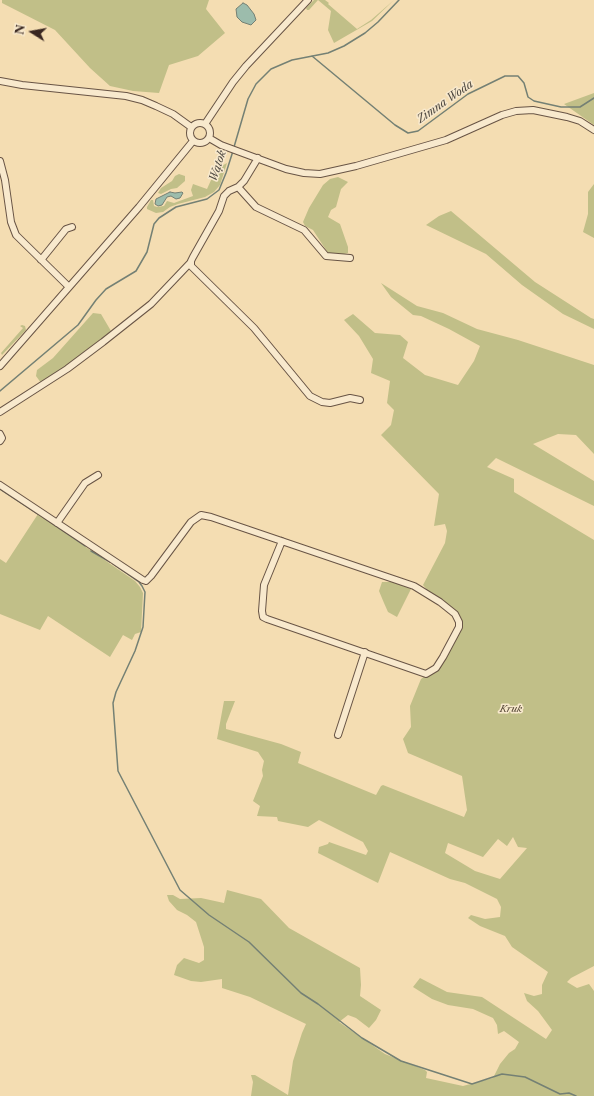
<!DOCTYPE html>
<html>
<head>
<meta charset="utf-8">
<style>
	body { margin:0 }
	#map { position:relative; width:594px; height:1096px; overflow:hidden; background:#f4ddb2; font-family:"Libre Caslon Text",serif }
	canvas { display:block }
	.north { position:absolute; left:12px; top:12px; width:40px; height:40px; -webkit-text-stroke:3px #f8e9cd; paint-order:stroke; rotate:281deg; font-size:11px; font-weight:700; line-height:16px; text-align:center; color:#392721 }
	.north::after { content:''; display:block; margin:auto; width:14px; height:18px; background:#392721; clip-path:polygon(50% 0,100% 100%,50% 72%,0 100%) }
</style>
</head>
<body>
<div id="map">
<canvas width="594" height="1096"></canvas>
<div class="north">N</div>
</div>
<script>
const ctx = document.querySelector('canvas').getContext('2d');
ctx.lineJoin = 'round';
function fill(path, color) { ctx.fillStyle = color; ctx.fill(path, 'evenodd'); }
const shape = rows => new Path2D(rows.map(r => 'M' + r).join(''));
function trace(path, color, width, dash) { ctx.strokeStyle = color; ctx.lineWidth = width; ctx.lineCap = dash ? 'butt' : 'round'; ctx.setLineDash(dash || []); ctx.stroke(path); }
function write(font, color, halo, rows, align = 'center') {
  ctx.font = font + ' "Libre Caslon Text",serif'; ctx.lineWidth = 3; ctx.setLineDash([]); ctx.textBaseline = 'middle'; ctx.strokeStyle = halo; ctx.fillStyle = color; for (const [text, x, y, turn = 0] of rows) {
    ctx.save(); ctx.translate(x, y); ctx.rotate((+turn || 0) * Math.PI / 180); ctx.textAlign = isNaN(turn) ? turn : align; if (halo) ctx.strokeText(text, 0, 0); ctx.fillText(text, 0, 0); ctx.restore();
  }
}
fill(shape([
	[2,0,209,0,206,9,225,33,198,56,169,65,159,93,133,91,110,86,90,68,55,30,2,3],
	[314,0,325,0,329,3,328,4,357,29,371,20,394,0,372,21,334,43,328,30,331,11,318,0,309,10,307,10,306,8],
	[594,93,594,125,564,104],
	[227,163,220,185,214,192,205,197,178,204,170,207,163,212,156,213,147,209,147,207,151,200,153,200,154,206,157,207,164,206,167,201,174,203,193,196,191,190,193,184,207,189,216,169],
	[179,174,185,176,185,181,177,188,171,189,161,194,158,193,161,188,172,181,175,176],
	[338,177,348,182,341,189,336,207,331,210,328,217,340,224,348,247,348,253,336,256,328,253,313,230,305,226,303,222,309,208,323,185,330,179],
	[594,184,594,238,583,232,588,214,588,192],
	[451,211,535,282,591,318,594,319,594,329,563,314,522,285,486,254,426,225,439,216],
	[381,283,417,306,443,313,477,329,518,340,594,365,594,454,576,435,558,434,533,444,594,481,594,506,496,458,487,467,514,479,514,492,594,540,594,966,571,978,567,982,577,988,589,984,594,991,594,1096,251,1096,253,1082,251,1075,255,1075,288,1095,293,1061,302,1033,306,1024,250,997,222,988,222,979,201,982,191,981,174,975,177,965,184,958,199,963,204,960,204,947,196,922,187,915,177,910,169,901,167,895,173,895,180,899,201,898,224,903,227,890,261,899,289,928,360,968,361,985,360,996,381,1010,376,1020,369,1028,356,1018,348,1015,339,1022,385,1054,425,1070,427,1072,426,1078,463,1086,493,1078,500,1064,509,1053,515,1049,519,1042,504,1031,498,1034,497,1025,493,1018,473,1009,448,1005,432,999,413,987,420,978,447,992,482,997,546,1039,552,1030,538,1011,527,1001,524,993,534,996,542,994,542,985,548,972,512,947,505,936,480,926,468,918,471,915,485,919,500,917,501,907,497,899,465,883,450,879,390,852,378,883,318,853,319,847,328,844,329,842,366,855,368,851,363,842,319,820,308,827,278,821,277,817,257,816,260,806,253,801,263,776,262,770,264,761,258,752,217,739,224,701,235,701,226,724,226,729,281,744,301,752,298,763,376,795,381,786,383,785,464,817,467,810,462,776,408,753,403,739,411,727,410,706,421,679,443,662,463,623,458,615,428,591,423,585,445,543,447,531,445,524,434,526,439,494,381,435,391,425,394,410,387,403,390,381,371,373,373,359,359,336,344,320,353,314,375,333,400,335,408,342,403,358,425,375,458,385,474,361,480,346,449,329,421,316,413,315,391,297],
	[513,837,518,847,527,848,500,879,475,871,445,853,448,843,483,857,498,839,507,846],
	[93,313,101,314,111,331,53,376,44,387,36,376,37,370,53,358],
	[22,325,25,326,26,330,2,355,1,353,23,328,20,326],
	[38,514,135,581,140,587,143,593,141,632,135,634,132,640,123,635,110,657,48,616,40,630,0,614,0,559,6,563],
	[382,582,393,582,411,589,397,617,388,612,384,603,379,591]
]), '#c1bf88');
const water = shape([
	[243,3,247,5,254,14,256,20,251,25,242,22,237,17,236,9,243,3],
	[170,192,175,193,182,192,183,193,180,198,176,199,171,196,167,197,162,205,158,206,155,204,156,199,170,192]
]);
fill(water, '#9cbcac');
trace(water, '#748074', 1);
trace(shape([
	[312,56,395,125,408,133,418,131,468,94,505,76,518,76,524,83,528,97,534,101,561,107,580,107,594,98],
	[234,147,248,99,256,84,271,69,292,60,328,53,344,46,365,33,378,22,399,0],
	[0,391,78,325,96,300,106,289,136,271,147,252,154,224,159,218,176,207,207,199,219,190,226,173,233,151],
	[0,489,38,514],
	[44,518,85,546],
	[91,551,110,562],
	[113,564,139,582,142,586,145,592,143,627,135,651,116,692,113,703,118,771,180,890,209,915,249,942,301,993,318,1004,362,1038,401,1061,472,1084,502,1074,525,1077,560,1094,569,1093,576,1096]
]), '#748074', 1.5);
const minor = shape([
	[0,81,22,85,126,96,142,100,156,106,173,114,191,127],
	'190 133a10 10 0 1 1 20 0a10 10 0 1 1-20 0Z',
	[205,124,233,82,246,66,308,0],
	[209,138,221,145,286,169,304,173,320,174,356,166,446,140,502,115,516,111,533,110,567,117,580,121,594,130],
	[258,158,244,181,238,187,229,191,224,196,219,211,193,257,191,261,191,266,254,328,310,396,322,402,330,403,350,398,360,400],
	[0,161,5,180,11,222,16,235,69,287],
	[238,187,256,207,304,230,326,256,350,258],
	[41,260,66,229,72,227],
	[0,366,139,207,193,141],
	[0,412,67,369,103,342,151,304,190,263],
	[0,434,2,438,0,441],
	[0,485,143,580,146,581,151,576,191,522,201,515,211,517,414,586,440,602,455,614,459,622,459,627,443,657,436,668,426,674,267,619,263,617,262,611,264,585,282,541],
	[57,523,85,483,98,475],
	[338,735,365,652]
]);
trace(minor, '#685445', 8);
trace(minor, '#f8e9cd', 6);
write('italic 10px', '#5b4d3b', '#f8e9cd', [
	["Kruk",511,709]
]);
write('italic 11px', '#524c44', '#f8e9cd', [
	["Zimna Woda",445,102,-35],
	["Wątok",218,166,-72]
]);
</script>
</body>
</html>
